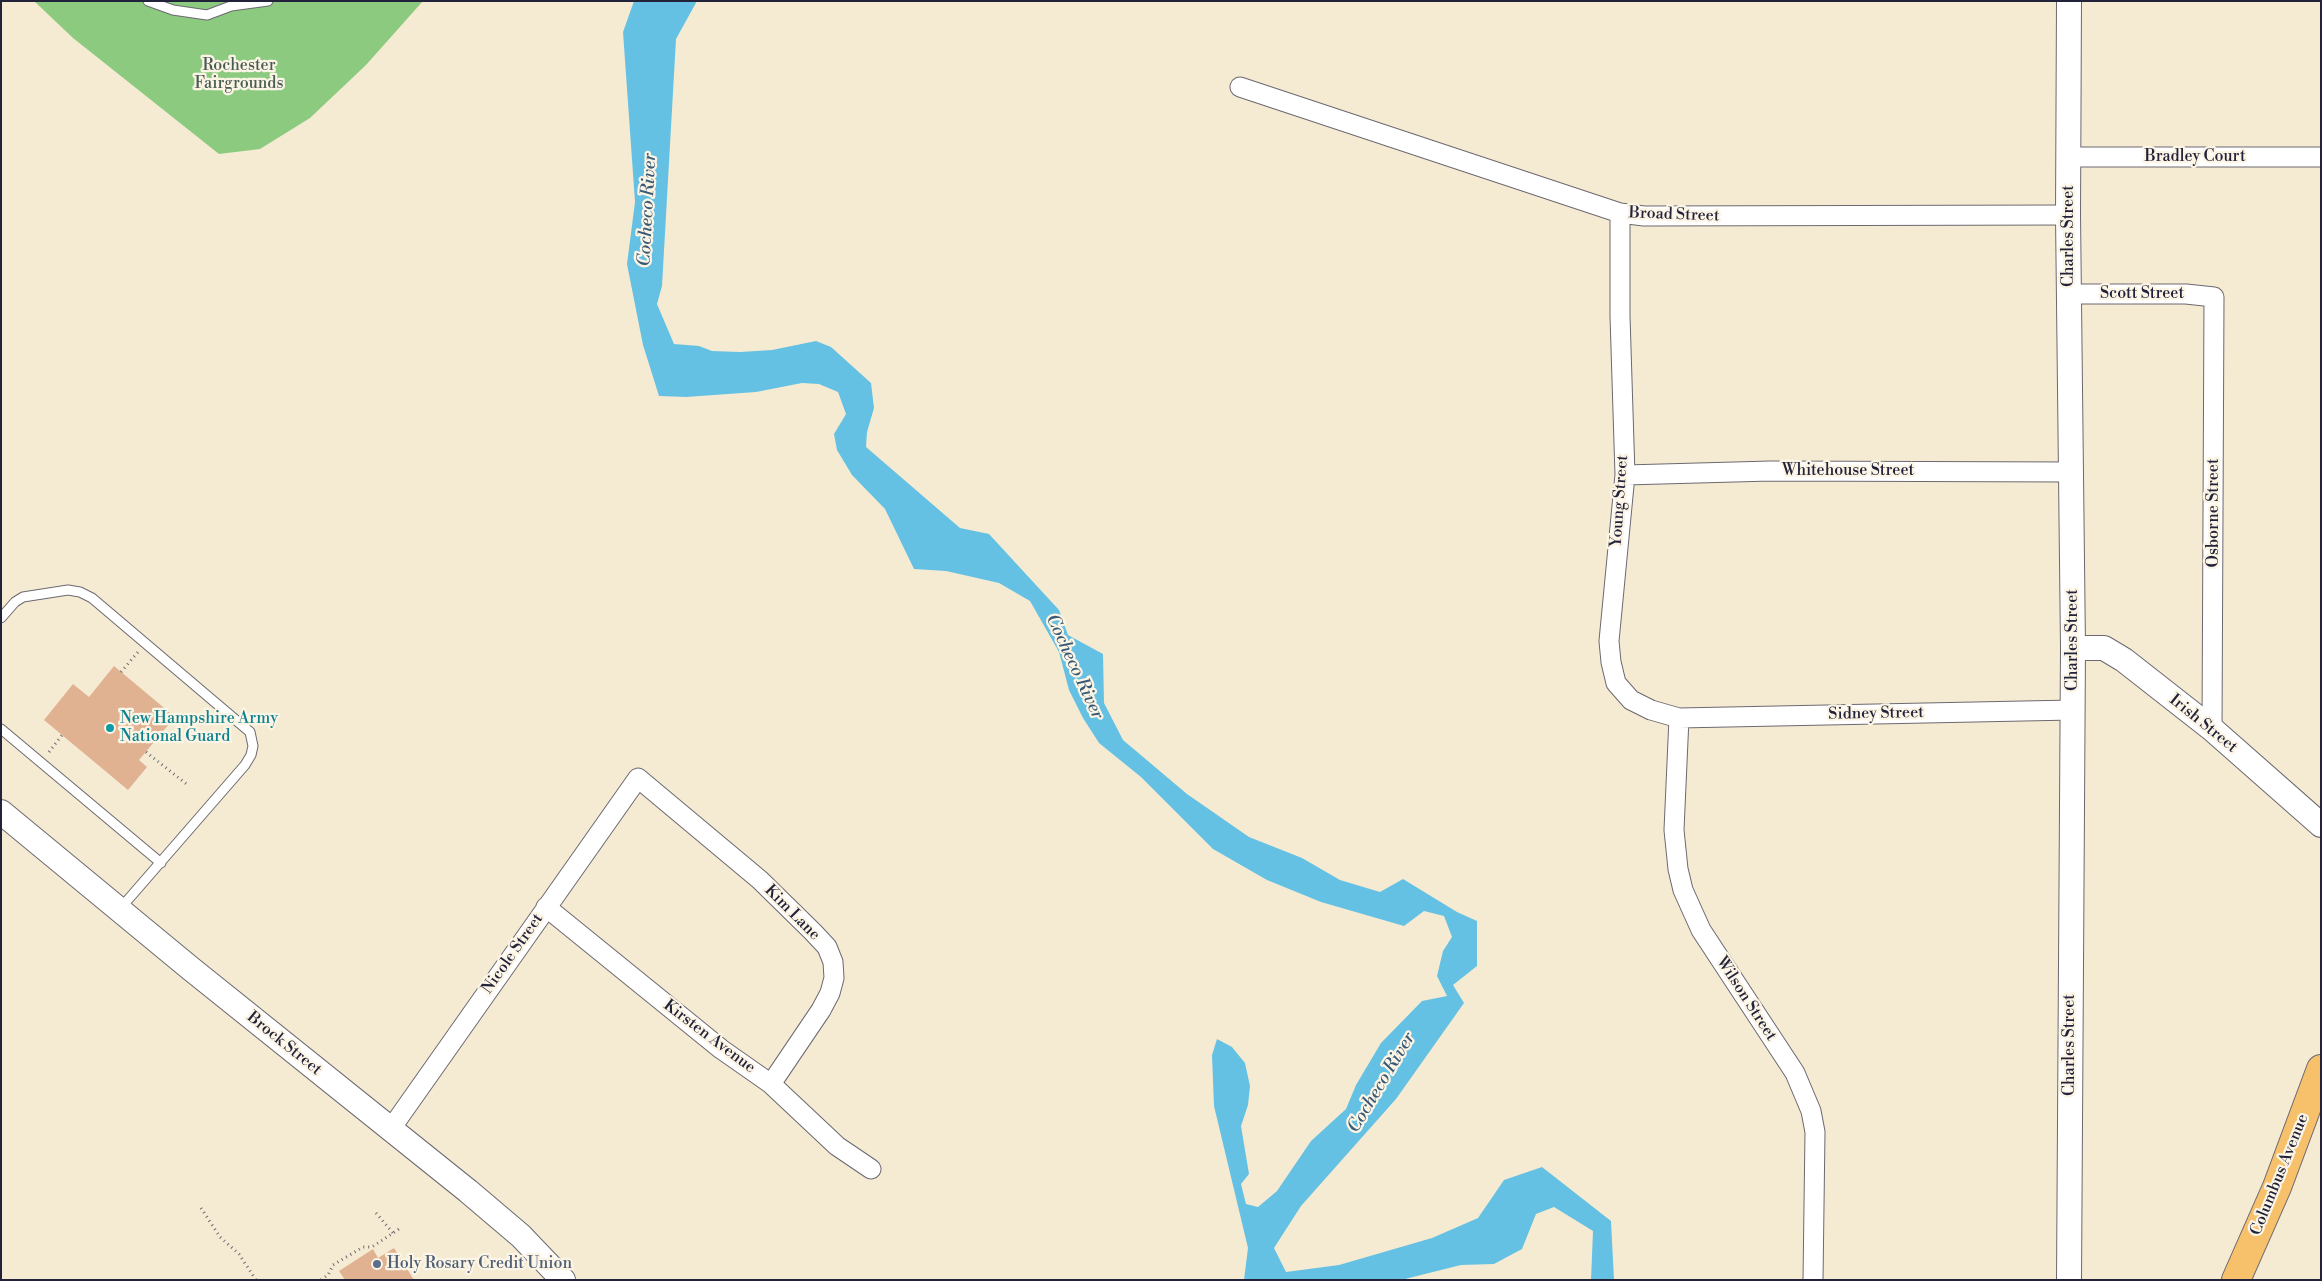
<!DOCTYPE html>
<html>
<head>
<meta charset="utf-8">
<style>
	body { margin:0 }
	#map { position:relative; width:2322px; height:1281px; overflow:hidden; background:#f5ebd3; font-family:"Libre Bodoni",serif }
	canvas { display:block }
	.frame { position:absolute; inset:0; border:2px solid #22223b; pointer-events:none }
</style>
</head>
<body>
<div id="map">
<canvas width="2322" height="1281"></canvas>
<div class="frame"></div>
</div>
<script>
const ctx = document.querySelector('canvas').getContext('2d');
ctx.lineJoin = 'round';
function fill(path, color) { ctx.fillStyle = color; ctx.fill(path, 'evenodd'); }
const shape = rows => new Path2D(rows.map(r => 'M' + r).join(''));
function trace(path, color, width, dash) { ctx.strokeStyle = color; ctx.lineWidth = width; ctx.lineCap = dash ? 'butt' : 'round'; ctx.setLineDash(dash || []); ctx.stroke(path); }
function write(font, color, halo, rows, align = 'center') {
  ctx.font = font + ' "Libre Bodoni",serif'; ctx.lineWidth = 4.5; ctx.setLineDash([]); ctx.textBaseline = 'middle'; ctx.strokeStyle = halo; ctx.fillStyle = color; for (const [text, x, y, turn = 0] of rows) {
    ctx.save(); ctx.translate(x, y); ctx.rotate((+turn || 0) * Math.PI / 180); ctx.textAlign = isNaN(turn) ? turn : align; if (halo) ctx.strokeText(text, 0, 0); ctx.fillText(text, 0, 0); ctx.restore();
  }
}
fill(shape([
	[34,1,423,1,366,65,310,118,260,149,219,154,73,38]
]), '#8cca80');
fill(shape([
	[634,1,697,1,676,39,662,286,657,304,674,344,699,346,712,351,740,352,772,350,816,341,831,347,871,383,874,408,867,432,866,447,960,528,989,534,1059,610,1068,635,1103,654,1104,703,1123,740,1187,794,1249,837,1302,858,1340,880,1380,892,1403,879,1457,912,1477,921,1477,966,1453,985,1464,1003,1396,1099,1301,1206,1274,1248,1286,1272,1339,1265,1432,1238,1478,1218,1504,1180,1542,1167,1611,1221,1614,1280,1591,1280,1593,1231,1554,1207,1536,1214,1522,1249,1494,1264,1461,1265,1401,1280,1244,1280,1248,1248,1214,1106,1212,1055,1217,1039,1232,1047,1245,1063,1250,1086,1248,1105,1241,1126,1249,1174,1241,1184,1246,1204,1258,1207,1277,1191,1311,1141,1346,1109,1356,1085,1381,1043,1422,1001,1447,996,1437,976,1443,951,1452,937,1444,916,1424,911,1404,926,1321,902,1267,880,1213,849,1141,777,1099,743,1083,718,1069,690,1059,652,1030,601,999,583,946,571,914,569,885,509,852,475,837,450,834,434,846,414,838,392,819,384,802,383,756,392,686,397,659,396,643,345,627,264,635,202,623,32]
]), '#65c1e3');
fill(shape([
	[114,666,175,717,139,760,147,767,128,790,44,720,73,684,89,697],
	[394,1248,414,1280,345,1280,339,1271,373,1249,378,1258]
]), '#e1b292');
const service = shape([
	[148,1,173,10,207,15,231,6,268,1],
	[1,618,15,602,23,597,68,590,80,592,92,598,250,732,253,746,251,755,245,765,119,910],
	[1,729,161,863]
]);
const minor = shape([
	[1240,87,1620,213,1644,216,2068,215],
	[2068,157,2321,157],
	[1620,213,1620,316,1625,475,1609,641,1611,662,1616,683,1631,700,1651,710,1679,718,2073,710],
	[2069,294,2186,294,2214,297,2212,729],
	[1625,475,1771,471,2071,472],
	[1679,718,1674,830,1678,869,1683,890,1701,930,1795,1073,1811,1111,1815,1132,1813,1280],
	[546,907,721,1049,771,1084,837,1146,871,1169],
	[390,1130,638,778,760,880,813,932,827,947,833,962,834,978,830,993,821,1010,771,1084]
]);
const tertiary = shape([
	[2073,648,2104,648,2124,660,2212,729,2321,825],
	[1,812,190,968,468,1191,521,1236,563,1280],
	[2069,1280,2073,648,2068,215,2069,1]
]);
const primary = shape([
	[2236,1280,2277,1187,2321,1069]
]);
trace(service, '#6c6870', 11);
trace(minor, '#6c6870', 21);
trace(tertiary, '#6c6870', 26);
trace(primary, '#6c6870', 30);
trace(shape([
	[121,672,138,652],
	[49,752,62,735],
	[146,752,189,786],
	[201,1208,220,1237,239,1254,256,1280],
	[376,1213,393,1233],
	[321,1280,328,1275,333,1265,363,1247,372,1247,399,1229]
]), '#6c6870', 3, [1, 4]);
trace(service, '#fff', 9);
trace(minor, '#fff', 19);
trace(tertiary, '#fff', 24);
trace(primary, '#f7c06b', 28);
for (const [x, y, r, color] of [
	[110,728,5,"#0f9aa8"],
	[377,1264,5,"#5c6f8a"]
]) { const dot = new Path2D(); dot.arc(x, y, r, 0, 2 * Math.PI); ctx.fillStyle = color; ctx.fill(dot); trace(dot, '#fcf5e5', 2); }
write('16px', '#475d53', '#fcf5e5', [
	["Rochester",239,66],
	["Fairgrounds",239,84]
]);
write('16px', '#22223b', '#fcf5e5', [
	["Bradley Court",2195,157],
	["Broad Street",1674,215,2],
	["Charles Street",2069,236,-90],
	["Scott Street",2142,294],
	["Whitehouse Street",1848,471],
	["Young Street",1620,501,-86],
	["Osborne Street",2214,513,-90],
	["Charles Street",2073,640,-90],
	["Sidney Street",1876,714,-1],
	["Irish Street",2203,724,39],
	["Kim Lane",792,913,45],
	["Nicole Street",513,954,-55],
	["Wilson Street",1746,999,57],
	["Kirsten Avenue",709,1037,37],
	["Brock Street",284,1044,39],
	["Charles Street",2070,1045,-90],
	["Columbus Avenue",2280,1175,-68]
]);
write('16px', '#0d838f', '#fcf5e5', [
	["New Hampshire Army",120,719],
	["National Guard",120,737]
], 'left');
write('16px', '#4e5e75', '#fcf5e5', [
	["Holy Rosary Credit Union",387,1264]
], 'left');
write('italic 18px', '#395a76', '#fcf5e5', [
	["Cocheco River",648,210,-87],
	["Cocheco River",1074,667,65],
	["Cocheco River",1382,1083,-59]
]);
</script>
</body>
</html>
